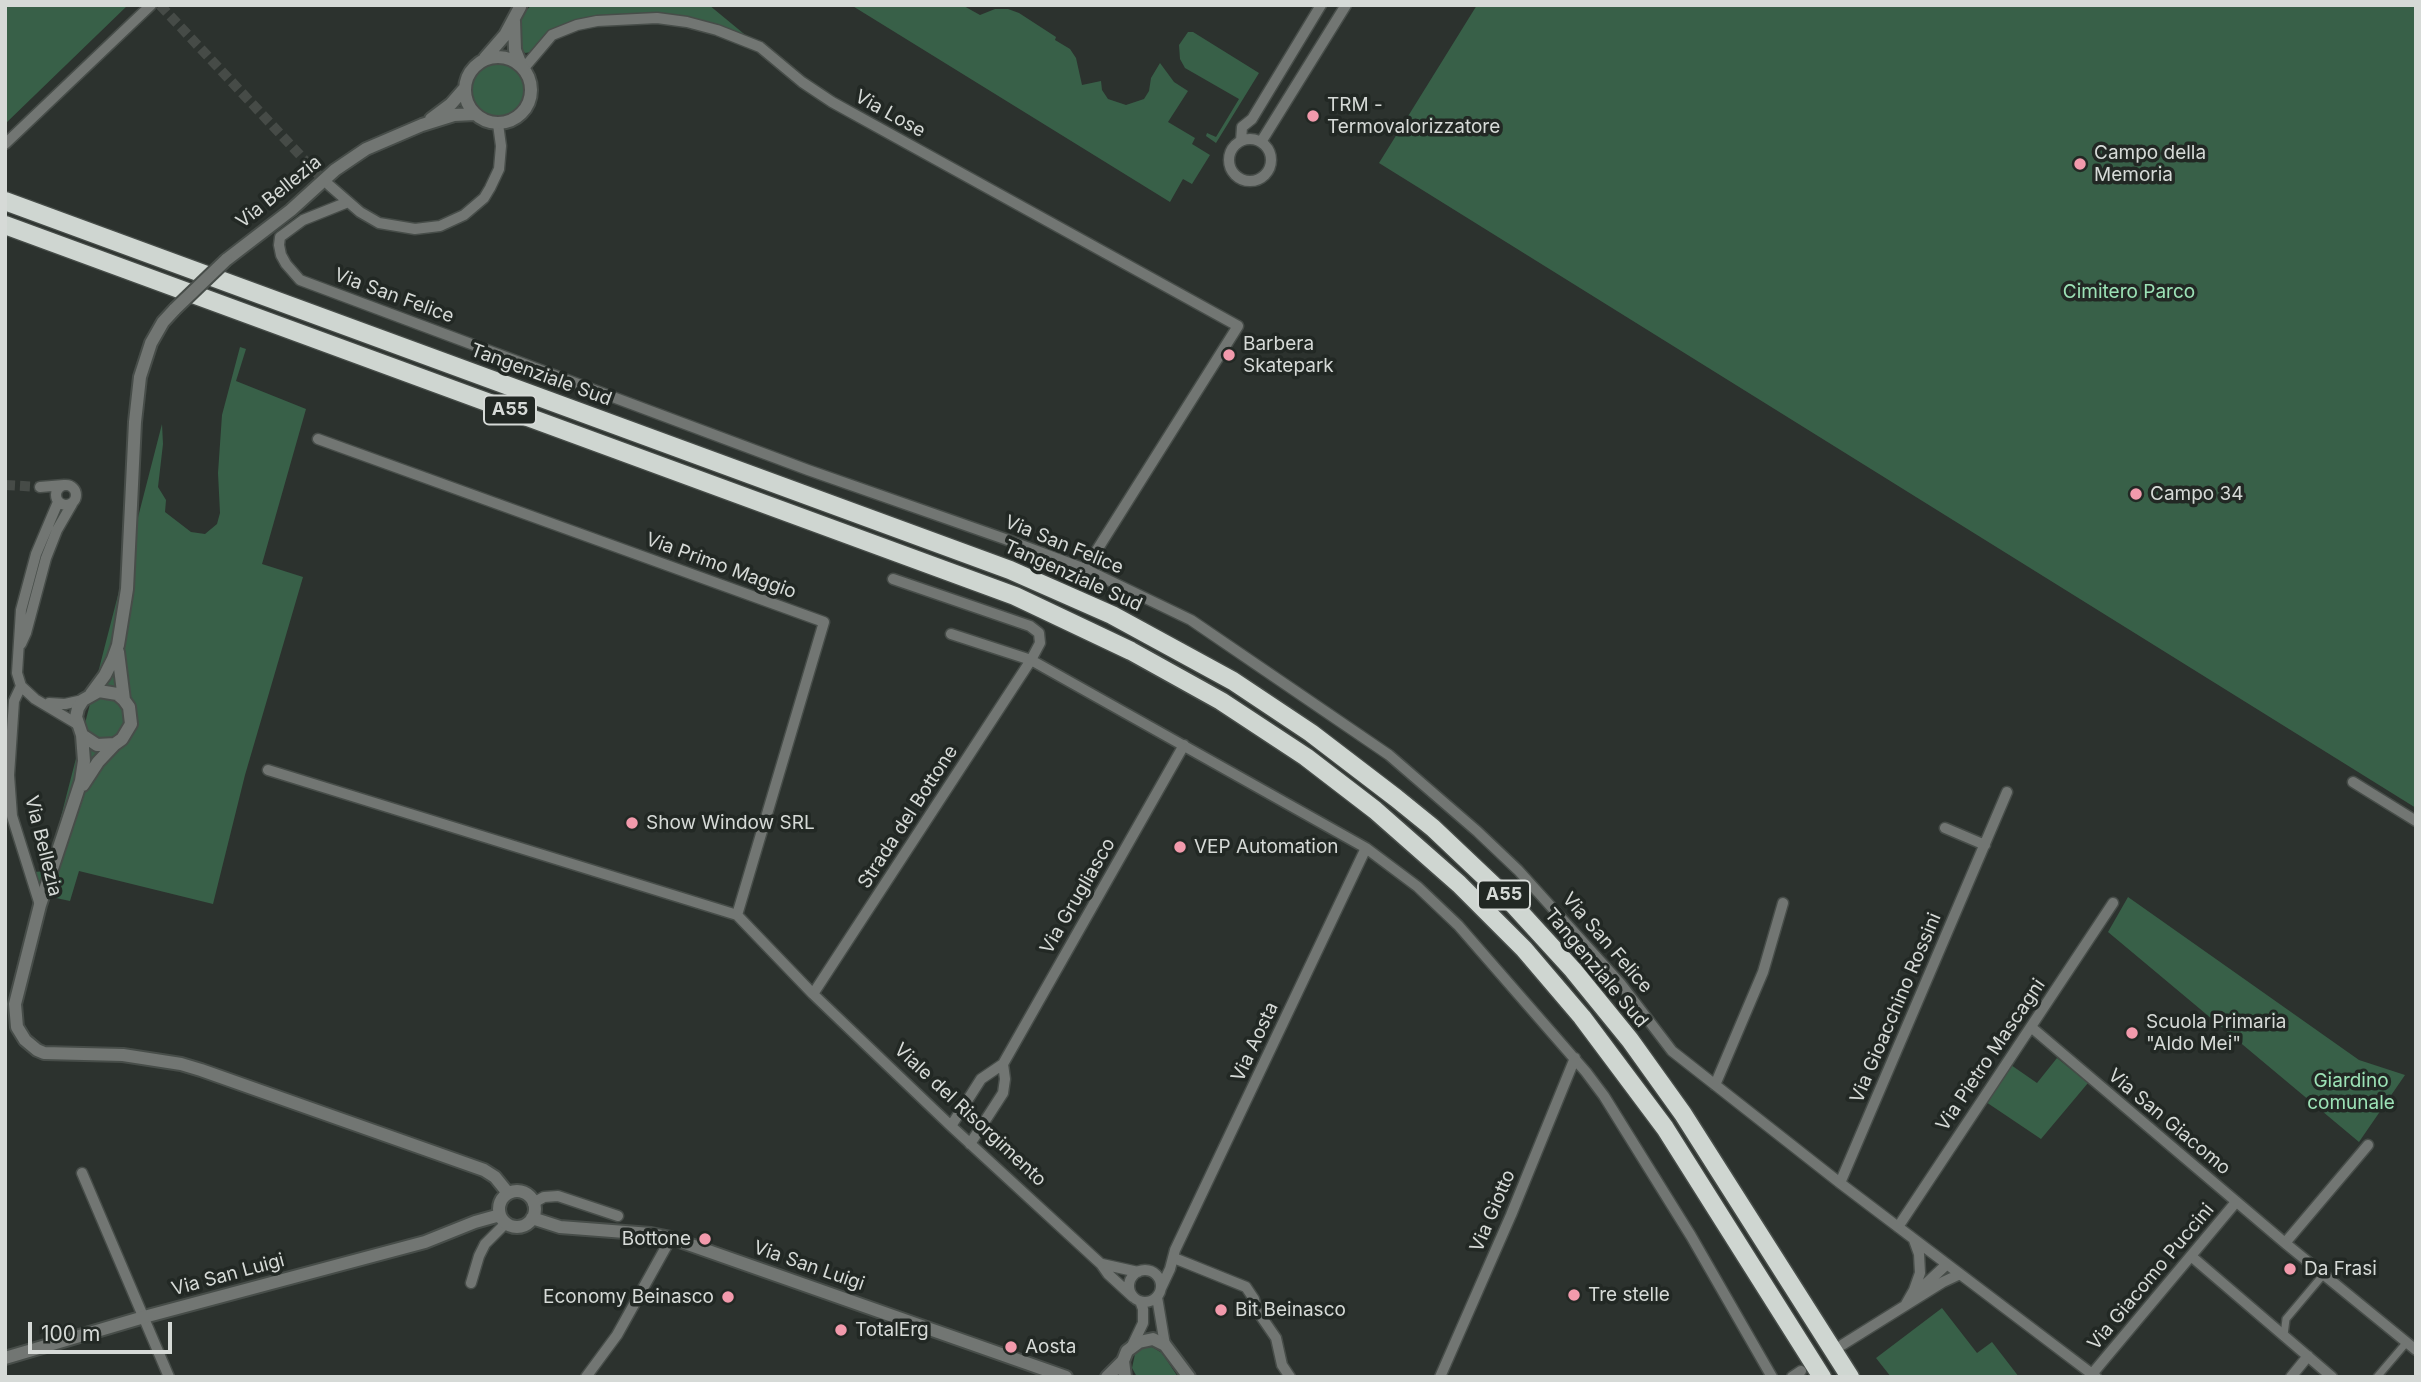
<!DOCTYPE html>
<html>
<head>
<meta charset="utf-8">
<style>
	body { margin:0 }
	#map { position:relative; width:2421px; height:1382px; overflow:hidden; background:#2c322e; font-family:Inter,sans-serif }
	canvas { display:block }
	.frame { position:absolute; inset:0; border:7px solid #d6dad7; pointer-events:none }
	.scale { position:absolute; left:28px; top:1322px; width:144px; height:32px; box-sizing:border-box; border:4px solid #d6dad7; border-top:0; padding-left:9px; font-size:21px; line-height:24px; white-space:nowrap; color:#d6dad7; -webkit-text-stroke:5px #222824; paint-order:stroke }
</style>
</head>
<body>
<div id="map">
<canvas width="2421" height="1382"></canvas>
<div class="frame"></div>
<div class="scale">100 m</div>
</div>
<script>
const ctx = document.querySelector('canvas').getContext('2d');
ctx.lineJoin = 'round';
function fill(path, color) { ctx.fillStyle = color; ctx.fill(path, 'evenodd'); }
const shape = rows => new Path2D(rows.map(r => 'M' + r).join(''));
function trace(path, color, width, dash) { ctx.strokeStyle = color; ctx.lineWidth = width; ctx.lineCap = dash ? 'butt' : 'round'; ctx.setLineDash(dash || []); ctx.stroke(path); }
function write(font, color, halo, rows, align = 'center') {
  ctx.font = font + ' Inter,sans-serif'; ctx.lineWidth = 7; ctx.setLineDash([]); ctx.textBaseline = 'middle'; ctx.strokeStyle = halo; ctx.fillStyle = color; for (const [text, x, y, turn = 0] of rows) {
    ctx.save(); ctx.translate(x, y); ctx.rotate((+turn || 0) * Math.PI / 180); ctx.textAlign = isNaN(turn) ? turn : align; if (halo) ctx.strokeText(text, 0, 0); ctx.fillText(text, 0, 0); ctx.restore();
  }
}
fill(shape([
	[5,5,128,5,5,124],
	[532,5,709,5,749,38,657,14,631,14,576,22,532,52,525,53,518,44,516,25,524,12],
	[851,5,962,5,980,15,995,9,1008,9,1019,13,1056,37,1055,40,1070,49,1076,58,1082,85,1101,81,1102,90,1108,99,1126,105,1144,99,1149,91,1151,78,1160,63,1174,82,1188,91,1168,122,1195,138,1192,144,1210,155,1192,184,1183,179,1170,202],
	[1477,5,2416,5,2416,808,1379,163],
	[1188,32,1193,32,1259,73,1216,143,1206,136,1207,133,1216,137,1239,99,1185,68,1180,59,1179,45],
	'465 90a33 33 0 1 1 66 0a33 33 0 1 1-66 0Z',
	[240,347,246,349,236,381,306,409,262,564,303,577,245,775,213,904,79,871,70,901,42,895,34,872,47,871,162,424,163,444,158,487,166,500,165,512,191,532,205,534,217,524,220,513,218,473,222,415],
	[2128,897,2359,1060,2405,1075,2359,1142,2108,932],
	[2057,1058,2088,1083,2041,1139,1986,1102,2011,1065,2037,1083],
	[1942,1308,1977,1353,1992,1342,2019,1377,1891,1377,1876,1358],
	[1152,1347,1162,1353,1178,1377,1137,1377,1132,1368,1135,1354,1143,1348]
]), '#386048');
trace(shape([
	[160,5,327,184],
	[5,485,40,487]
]), '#464b47', 10, [10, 5]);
const pedestrian = shape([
	[2284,1335,2286,1319,2323,1275],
	[2377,1377,2406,1343]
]);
const minor = shape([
	[524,68,552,35,577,25,597,21,657,18,687,22,717,30,760,47,802,82,832,102,1238,326,1085,569],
	'1229 160a21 21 0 1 1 42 0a21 21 0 1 1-42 0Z',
	[1241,141,1242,127,1252,119,1321,5],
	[1261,142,1346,5],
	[5,144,151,5],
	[329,185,360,212,379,223,415,229,440,226,464,215,484,198,490,188,499,169,501,146,498,124],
	[348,202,303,220,280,237,279,245,281,255,286,264,300,280,808,470,1005,539,1085,569,1191,620,1389,755,1478,832,1518,870,1620,983,1672,1051,1840,1183,2096,1377],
	[318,439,824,622,737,915],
	'56 495a10 10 0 1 1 20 0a10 10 0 1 1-20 0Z',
	[40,487,64,485],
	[951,634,1031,660,1366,848,1418,887,1458,925,1586,1072,1604,1096,1691,1236,1772,1377],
	[21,644,26,633,46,558,57,530,72,504],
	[21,686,35,699,77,724],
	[49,703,65,704,83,700],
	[268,770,737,915,813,994,951,1126,1101,1264,1108,1274,1133,1297],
	[2353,782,2416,821],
	[1945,828,1985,845],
	[40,905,12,816,9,775,14,701,21,686,17,673,21,610,36,554,58,502],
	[813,994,1031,660,1040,643,1039,633,1030,626,893,579],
	[2031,1027,2285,1243,2416,1350],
	[1715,1085,1763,972,1783,903],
	[951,1126,981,1079,1003,1064],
	[970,1144,1003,1093,1005,1079,1003,1064,1184,745],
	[82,1173,169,1377],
	[1840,1183,2007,792],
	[533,1203,544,1197,558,1196,618,1216],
	[1898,1227,2113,903],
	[2285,1243,2368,1145],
	[2191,1256,2332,1377],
	[1174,1258,1246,1287,1254,1299,1256,1309,1276,1338,1282,1365,1290,1377],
	[1102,1264,1138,1272],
	'1129 1286a16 16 0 1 1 32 0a16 16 0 1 1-32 0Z',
	[471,1283,479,1256,485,1244,506,1223],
	[1161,1288,1170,1269,1175,1250,1366,848],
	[1915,1294,1947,1264],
	[1157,1297,1165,1345],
	[1906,1304,1914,1290,1920,1273,1919,1254,1914,1240],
	[1842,1345,1943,1282,1960,1274],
	[1132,1346,1143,1323,1143,1309,1140,1301],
	[2092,1374,2236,1202],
	[586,1377,617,1335,671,1238],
	[1440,1377,1511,1215,1575,1058],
	[1792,1377,1801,1371],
	[2291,1377,2308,1356]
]);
const tertiary = shape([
	[514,21,515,50,521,65],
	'465 90a33 33 0 1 1 66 0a33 33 0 1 1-66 0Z',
	[485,58,505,35,520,7],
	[431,119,451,104,465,88],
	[226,260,291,210,335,170,366,149,422,125,454,115,475,114],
	[118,652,124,700],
	[91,694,105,675,113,659,118,645,127,589,135,422,140,377,151,343,163,322,175,309],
	[82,735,97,745,115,744,122,739,131,724,129,707,124,700,117,694,99,691,83,700,78,708,76,717,82,735,84,761,81,781,40,905,15,1004,17,1027,25,1040,37,1050,44,1053,123,1055,181,1064,201,1070,484,1170,495,1177,508,1193],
	[83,785,98,762,115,744],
	'499 1209a18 18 0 1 1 36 0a18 18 0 1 1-36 0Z',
	[532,1218,560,1227,651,1234,671,1238,1066,1377],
	[5,1358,144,1317,425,1242,475,1222,500,1215],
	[1107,1377,1123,1361],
	[1125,1377,1123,1361,1127,1351,1139,1342,1153,1339,1165,1345,1189,1377]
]);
const motorway = shape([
	[5,201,1010,570,1112,615,1233,681,1311,733,1396,798,1433,828,1509,900,1573,970,1630,1040,1683,1114,1850,1377],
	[5,225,1015,596,1131,651,1221,701,1306,757,1375,810,1459,884,1524,949,1582,1017,1665,1128,1822,1377]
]);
trace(pedestrian, '#474d49', 10);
trace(minor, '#474d49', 13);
trace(tertiary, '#474d49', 16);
trace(motorway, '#474d49', 21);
trace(pedestrian, '#727673', 7);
trace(minor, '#727673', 10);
trace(tertiary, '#727673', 12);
trace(motorway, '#cfd6d1', 18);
const tertiaryBridge = shape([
	[175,309,226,260]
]);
trace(tertiaryBridge, '#474d49', 16, []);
trace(tertiaryBridge, '#727673', 12);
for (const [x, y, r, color] of [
	[1313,116,7,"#f29aac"],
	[2080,164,7,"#f29aac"],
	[1229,355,7,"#f29aac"],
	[2136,494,7,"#f29aac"],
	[632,823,7,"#f29aac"],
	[1180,847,7,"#f29aac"],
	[2132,1033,7,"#f29aac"],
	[705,1239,7,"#f29aac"],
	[2290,1269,7,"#f29aac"],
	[1574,1295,7,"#f29aac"],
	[728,1297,7,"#f29aac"],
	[1221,1310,7,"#f29aac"],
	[841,1330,7,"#f29aac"],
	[1011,1347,7,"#f29aac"]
]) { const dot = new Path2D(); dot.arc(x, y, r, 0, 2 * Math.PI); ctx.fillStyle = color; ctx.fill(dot); trace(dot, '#222824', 2.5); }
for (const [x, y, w] of [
	[510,410,52],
	[1504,895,52]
]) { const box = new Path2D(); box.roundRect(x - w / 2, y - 14.5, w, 29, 5); ctx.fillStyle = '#222824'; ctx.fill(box); trace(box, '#d6dad7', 2); }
write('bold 18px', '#d6dad7', null, [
	["A55",510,410],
	["A55",1504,895]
]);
write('19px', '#d6dad7', '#222824', [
	["TRM -",1327,105],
	["Termovalorizzatore",1327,127],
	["Campo della",2094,153],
	["Memoria",2094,175],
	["Barbera",1243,344],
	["Skatepark",1243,366],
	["Campo 34",2150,494],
	["Show Window SRL",646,823],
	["VEP Automation",1194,847],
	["Scuola Primaria",2146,1022],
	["\"Aldo Mei\"",2146,1044],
	["Bottone",691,1239,"right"],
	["Da Frasi",2304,1269],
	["Tre stelle",1588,1295],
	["Economy Beinasco",714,1297,"right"],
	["Bit Beinasco",1235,1310],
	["TotalErg",855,1330],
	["Aosta",1025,1347]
], 'left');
write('19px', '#d6dad7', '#222824', [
	["Via Lose",890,114,29],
	["Via Bellezia",279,192,-39],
	["Via San Felice",394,296,20],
	["Tangenziale Sud",541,375,20],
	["Via San Felice",1064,545,22],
	["Via Primo Maggio",721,566,20],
	["Tangenziale Sud",1073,576,24],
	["Strada del Bottone",908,817,-57],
	["Via Bellezia",43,846,76],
	["Via Grugliasco",1078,896,-60],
	["Via San Felice",1607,943,49],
	["Tangenziale Sud",1596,968,50],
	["Via Gioacchino Rossini",1896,1008,-67],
	["Via Aosta",1255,1042,-65],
	["Via Pietro Mascagni",1991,1055,-56],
	["Viale del Risorgimento",970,1115,43],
	["Via San Giacomo",2169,1122,40],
	["Via Giotto",1493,1211,-67],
	["Via San Luigi",809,1266,19],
	["Via San Luigi",228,1275,-15],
	["Via Giacomo Puccini",2151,1277,-50]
]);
write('19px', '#9ce2b6', '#222824', [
	["Cimitero Parco",2129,292],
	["Giardino",2351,1081],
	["comunale",2351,1103]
]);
</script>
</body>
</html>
